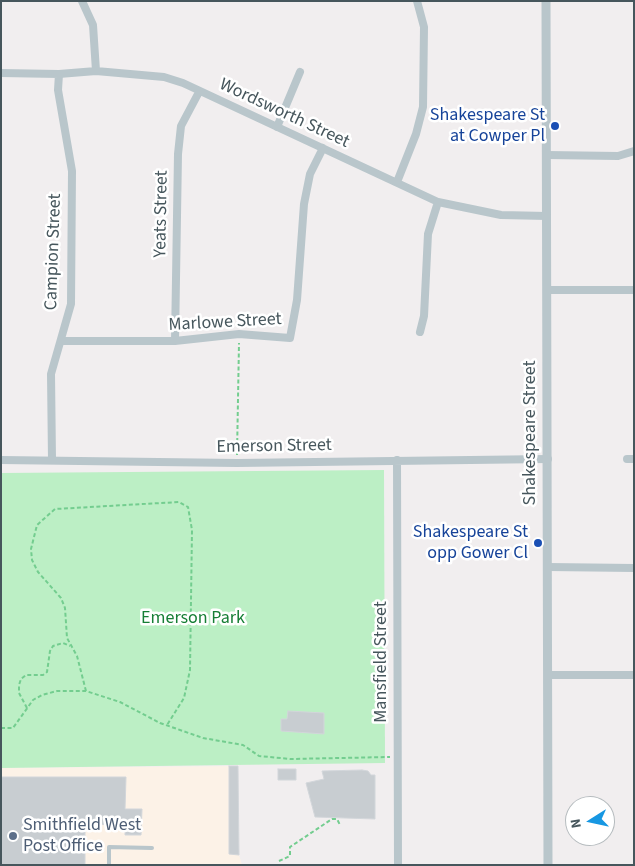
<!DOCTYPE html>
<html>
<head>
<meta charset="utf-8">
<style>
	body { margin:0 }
	#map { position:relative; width:635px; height:866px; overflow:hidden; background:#f1eeef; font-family:"Source Sans 3",sans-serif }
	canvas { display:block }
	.frame { position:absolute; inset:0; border:2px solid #46565c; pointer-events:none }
	.north { position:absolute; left:565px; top:796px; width:50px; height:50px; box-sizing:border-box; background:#fff; border:1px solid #b5bbbe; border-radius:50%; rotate:260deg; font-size:14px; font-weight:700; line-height:20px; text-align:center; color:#46565c }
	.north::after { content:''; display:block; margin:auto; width:18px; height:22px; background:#1797e2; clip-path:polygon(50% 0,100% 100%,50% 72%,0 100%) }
</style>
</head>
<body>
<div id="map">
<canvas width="635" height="866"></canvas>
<div class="frame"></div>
<div class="north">N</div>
</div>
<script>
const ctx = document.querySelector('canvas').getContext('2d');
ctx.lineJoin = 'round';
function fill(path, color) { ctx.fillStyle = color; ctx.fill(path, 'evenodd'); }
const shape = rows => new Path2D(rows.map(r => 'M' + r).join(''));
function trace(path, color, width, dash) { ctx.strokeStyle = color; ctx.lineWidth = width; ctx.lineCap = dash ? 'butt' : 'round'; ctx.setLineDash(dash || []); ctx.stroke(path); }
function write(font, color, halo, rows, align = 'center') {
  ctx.font = font + ' "Source Sans 3",sans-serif'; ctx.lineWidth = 5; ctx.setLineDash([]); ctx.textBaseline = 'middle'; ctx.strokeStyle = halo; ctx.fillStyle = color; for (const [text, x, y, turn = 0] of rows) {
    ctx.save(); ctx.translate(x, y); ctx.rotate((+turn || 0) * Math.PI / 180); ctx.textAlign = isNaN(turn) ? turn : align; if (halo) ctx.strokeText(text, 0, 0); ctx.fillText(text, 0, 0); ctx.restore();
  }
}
fill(shape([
	[238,766,239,855,242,865,1,865,1,768]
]), '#fcf2e7');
fill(shape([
	[384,470,385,763,1,768,1,473]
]), '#bcefc5');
const building = shape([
	[288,711,324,713,324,734,281,731,281,719,287,719,288,711],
	[229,766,238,766,239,855,229,854,229,766],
	[278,769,296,769,296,780,278,780,278,769],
	[362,770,368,771,371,775,375,775,375,819,315,817,306,783,324,779,322,771,362,770],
	[1,777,126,777,125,809,142,809,141,835,125,835,125,824,85,825,85,865,1,865,1,777]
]);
fill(building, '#c8cdd1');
trace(building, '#d2d6da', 1);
trace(shape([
	[237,455,239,343],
	[86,691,77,656,67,638,65,608,61,598,38,572,32,560,31,549,37,525,55,509,179,502,188,507,192,530,190,670,184,698,167,725],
	[27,708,19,693,19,685,21,679,26,675,43,675,47,672,50,651,53,646,63,643,70,646],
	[1,728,13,728,33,700,42,695,57,691,86,691,120,702,160,723,203,738,243,745,259,756,290,759,390,757],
	[279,861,290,856,290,847,332,819,337,819,340,825]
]), '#73cd8f', 2, [4, 2.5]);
trace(shape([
	[109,865,109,847,152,848]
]), '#b9c6cb', 4);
trace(shape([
	[82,1,93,25,96,71],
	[1,73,59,74,96,71,164,77,183,83,438,202,501,215,547,216],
	[277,127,300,72],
	[547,155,618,156,634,151],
	[397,182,416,134,423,107,424,27,417,1],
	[547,290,634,290],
	[420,332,424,316,428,234,438,202],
	[62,341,175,341,239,334,290,338,297,300,304,204,310,174,323,148],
	[175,341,178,154,181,126,199,92],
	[627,459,634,459],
	[1,460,237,463,548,459],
	[52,460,51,374,71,304,72,171,58,90,59,74],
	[397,460,398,865],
	[548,567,634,568],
	[548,675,634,675]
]), '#b9c6cb', 8);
trace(shape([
	[546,1,548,865]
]), '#b9c6cb', 9);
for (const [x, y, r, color] of [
	[555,126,5,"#1a4fb4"],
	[538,543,5,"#1a4fb4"],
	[13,836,5,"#5c6f8a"]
]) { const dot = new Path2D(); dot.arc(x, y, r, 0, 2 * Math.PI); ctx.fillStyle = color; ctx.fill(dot); trace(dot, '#fff', 2); }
write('18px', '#46565c', '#fff', [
	["Wordsworth Street",284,114,25],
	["Yeats Street",162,214,-89],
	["Campion Street",54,252,-88],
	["Marlowe Street",225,323,-3],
	["Shakespeare Street",531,433,-90],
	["Emerson Street",274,447,-1],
	["Mansfield Street",382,662,-90]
]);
write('18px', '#164399', '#fff', [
	["Shakespeare St",545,116],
	["at Cowper Pl",545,137],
	["Shakespeare St",528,533],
	["opp Gower Cl",528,554]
], 'right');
write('18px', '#167e35', '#fff', [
	["Emerson Park",193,619]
]);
write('18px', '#4e5e75', '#fff', [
	["Smithfield West",23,826],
	["Post Office",23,847]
], 'left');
</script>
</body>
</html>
